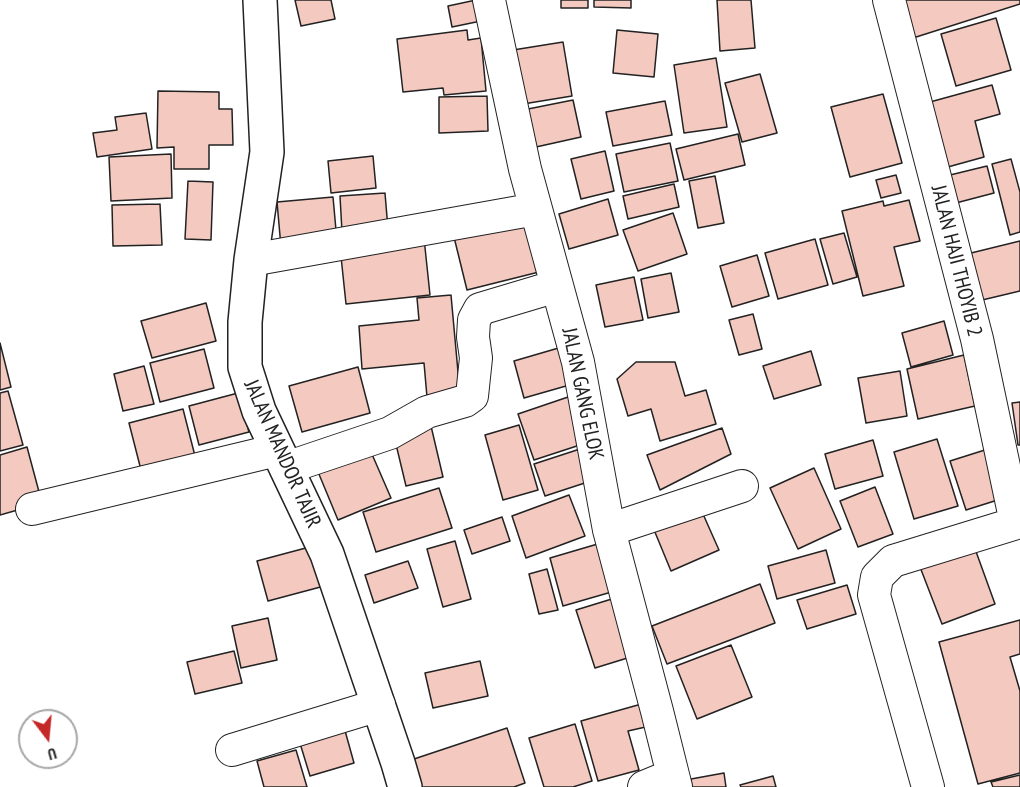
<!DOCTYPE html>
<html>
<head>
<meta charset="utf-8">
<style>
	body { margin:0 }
	#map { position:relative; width:1020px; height:787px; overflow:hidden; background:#fff; font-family:"PT Sans Narrow",sans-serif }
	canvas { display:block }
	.north { position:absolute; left:18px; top:709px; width:60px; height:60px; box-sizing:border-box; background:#fff; border:2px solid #a7a7a7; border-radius:50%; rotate:164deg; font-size:16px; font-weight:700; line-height:24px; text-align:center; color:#222 }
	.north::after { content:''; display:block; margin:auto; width:21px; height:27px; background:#c62828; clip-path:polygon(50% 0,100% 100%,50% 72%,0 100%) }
</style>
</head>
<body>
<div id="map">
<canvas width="1020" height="787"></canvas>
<div class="north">U</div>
</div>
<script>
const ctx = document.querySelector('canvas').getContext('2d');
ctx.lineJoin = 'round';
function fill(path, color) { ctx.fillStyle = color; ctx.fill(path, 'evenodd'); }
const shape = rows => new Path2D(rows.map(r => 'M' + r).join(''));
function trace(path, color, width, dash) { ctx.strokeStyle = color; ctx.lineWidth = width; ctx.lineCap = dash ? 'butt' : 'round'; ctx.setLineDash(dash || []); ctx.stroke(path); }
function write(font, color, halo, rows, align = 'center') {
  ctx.font = font + ' "PT Sans Narrow",sans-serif'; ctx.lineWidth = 4.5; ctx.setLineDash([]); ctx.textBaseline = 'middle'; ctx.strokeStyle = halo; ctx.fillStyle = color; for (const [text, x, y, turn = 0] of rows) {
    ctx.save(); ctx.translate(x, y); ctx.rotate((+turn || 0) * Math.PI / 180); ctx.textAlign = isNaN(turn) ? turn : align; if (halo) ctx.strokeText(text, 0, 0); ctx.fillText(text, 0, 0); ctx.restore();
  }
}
const building = shape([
	[295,0,331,0,335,19,301,26,295,0],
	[476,0,481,21,452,27,448,6,476,0],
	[561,0,588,0,588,8,561,8,561,0],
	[594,0,631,0,631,8,594,7,594,0],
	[717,0,751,0,755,48,720,51,717,0],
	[900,0,1020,0,1020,4,913,38,900,0],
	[996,18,1011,70,956,86,941,34,996,18],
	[467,30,468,40,481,38,486,91,444,95,443,88,403,92,397,39,467,30],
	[617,30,658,34,654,77,613,73,617,30],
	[563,42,572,96,523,104,513,50,563,42],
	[716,58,727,127,684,133,674,65,716,58],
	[760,74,777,133,742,142,725,83,760,74],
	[992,85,1000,114,975,121,984,157,937,170,919,105,992,85],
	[158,91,219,92,219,109,232,109,233,145,209,145,209,169,174,169,174,147,157,148,158,91],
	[883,94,902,163,850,177,831,107,883,94],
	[487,96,488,131,439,133,439,97,487,96],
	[573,100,581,137,536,147,528,109,573,100],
	[665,101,672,135,613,146,606,112,665,101],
	[146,113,152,149,97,157,93,133,117,130,115,117,146,113],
	[738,134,745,165,684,180,676,149,738,134],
	[670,143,678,181,624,192,616,154,670,143],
	[605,151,614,191,581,199,571,159,605,151],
	[171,154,172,198,111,201,109,157,171,154],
	[373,156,376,188,331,193,328,161,373,156],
	[1011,159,1020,192,1020,232,1010,235,992,164,1011,159],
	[987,166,994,193,952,204,946,176,987,166],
	[896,175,901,193,881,198,876,180,896,175],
	[715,176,724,223,698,228,689,181,715,176],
	[188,181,213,182,211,240,185,239,188,181],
	[674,184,679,207,628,219,623,196,674,184],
	[385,193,388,229,342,232,340,196,385,193],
	[333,197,337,241,281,247,277,202,333,197],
	[608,199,618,235,569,249,559,214,608,199],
	[909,200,920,241,894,247,904,286,863,296,842,211,883,201,884,206,909,200],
	[160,204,162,245,113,246,112,205,160,204],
	[673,213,687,254,638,271,623,230,673,213],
	[525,215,539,272,467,290,453,233,525,215],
	[844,233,857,277,833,284,820,239,844,233],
	[424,238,430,295,346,304,340,247,424,238],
	[815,239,828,285,778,299,765,253,815,239],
	[1020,241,1020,291,978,301,967,254,1020,241],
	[757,255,769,296,732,307,720,266,757,255],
	[671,273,679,312,648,318,641,279,671,273],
	[634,277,643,320,605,327,596,285,634,277],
	[451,295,460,394,427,397,424,363,362,369,359,326,419,320,417,298,451,295],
	[206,303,216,341,152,358,141,321,206,303],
	[753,314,762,349,739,355,729,320,753,314],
	[944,321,953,355,911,367,902,333,944,321],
	[0,343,11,387,0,390,0,343],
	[562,347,573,384,524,398,514,361,562,347],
	[204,349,214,388,160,402,150,363,204,349],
	[811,351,821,385,774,399,763,366,811,351],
	[964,355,975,406,918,419,907,369,964,355],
	[636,362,675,362,685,396,706,390,716,424,660,441,651,409,628,416,617,379,636,362],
	[144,366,154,404,123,411,114,374,144,366],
	[358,367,370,413,302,432,289,386,358,367],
	[900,371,907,416,866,423,858,378,900,371],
	[8,391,23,445,0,451,0,393,8,391],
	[238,393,249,432,199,445,189,406,238,393],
	[571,396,586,443,534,460,518,414,571,396],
	[1020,402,1020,445,1018,445,1012,403,1020,402],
	[183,409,195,456,141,470,129,423,183,409],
	[519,425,538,490,503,500,485,435,519,425],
	[431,426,443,477,406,486,394,436,431,426],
	[722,428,731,454,660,490,647,455,722,428],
	[937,439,958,506,914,519,894,452,937,439],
	[873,440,883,476,835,489,825,454,873,440],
	[368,445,391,498,338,520,316,467,368,445],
	[27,447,42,503,0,515,0,455,27,447],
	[586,447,597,479,545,496,534,464,586,447],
	[988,449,1004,498,966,510,950,461,988,449],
	[814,468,841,529,798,549,770,488,814,468],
	[875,487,893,534,858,547,840,501,875,487],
	[439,488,452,528,376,552,363,512,439,488],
	[569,495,585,536,526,558,512,516,569,495],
	[699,505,719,550,671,571,652,525,699,505],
	[502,517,510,541,472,554,464,530,502,517],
	[455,541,471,599,443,607,427,549,455,541],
	[601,543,615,591,563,606,550,558,601,543],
	[317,545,328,585,268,601,257,561,317,545],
	[974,546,995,604,942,624,920,567,974,546],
	[826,550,835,583,777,599,768,566,826,550],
	[408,561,418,588,374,603,365,575,408,561],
	[547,569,558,610,539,614,529,574,547,569],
	[760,584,775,623,667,664,652,626,760,584],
	[847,585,856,614,807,629,797,600,847,585],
	[615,598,634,656,595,668,576,610,615,598],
	[268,618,277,660,241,668,232,626,268,618],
	[1020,620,1020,654,1010,657,1020,691,1020,773,978,784,939,642,1020,620],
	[731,645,752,697,697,719,676,666,731,645],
	[234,651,242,683,195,694,187,662,234,651],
	[480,661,488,696,433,708,425,673,480,661],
	[645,703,650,726,628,731,639,770,598,781,581,721,645,703],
	[575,724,592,781,573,787,544,787,529,738,575,724],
	[344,727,354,763,310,776,299,740,344,727],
	[507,728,525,783,514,787,420,787,411,760,507,728],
	[296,750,307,787,264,787,257,761,296,750],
	[724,773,726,787,692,787,691,779,724,773],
	[1020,775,1020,787,993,787,991,782,1020,775],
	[773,776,776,787,741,787,740,785,773,776]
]);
fill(building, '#f3c9c0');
trace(building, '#222', 1.5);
const minor = shape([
	[489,0,525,169,578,362,609,530,657,711,676,787],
	[889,0,977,339,1016,523],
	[251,260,536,209],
	[286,468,390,433,427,412,465,401,472,396,476,358,473,337,474,320,480,309,557,286],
	[32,509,277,450],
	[609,530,742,486],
	[232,750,379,705],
	[644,787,673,775],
	[928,787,874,595,877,577,893,561,1020,522]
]);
const secondary = shape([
	[260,0,267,152,251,260,245,322,245,367,259,411,327,554,398,763,405,787]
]);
trace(minor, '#222', 34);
trace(secondary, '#222', 36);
trace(minor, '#fff', 32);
trace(secondary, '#fff', 33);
write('21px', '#222', '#fff', [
	["JALAN HAJI THOYIB 2",956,261,76],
	["JALAN GANG ELOK",582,394,78],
	["JALAN MANDOR TAJIR",282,454,66]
]);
</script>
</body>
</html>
